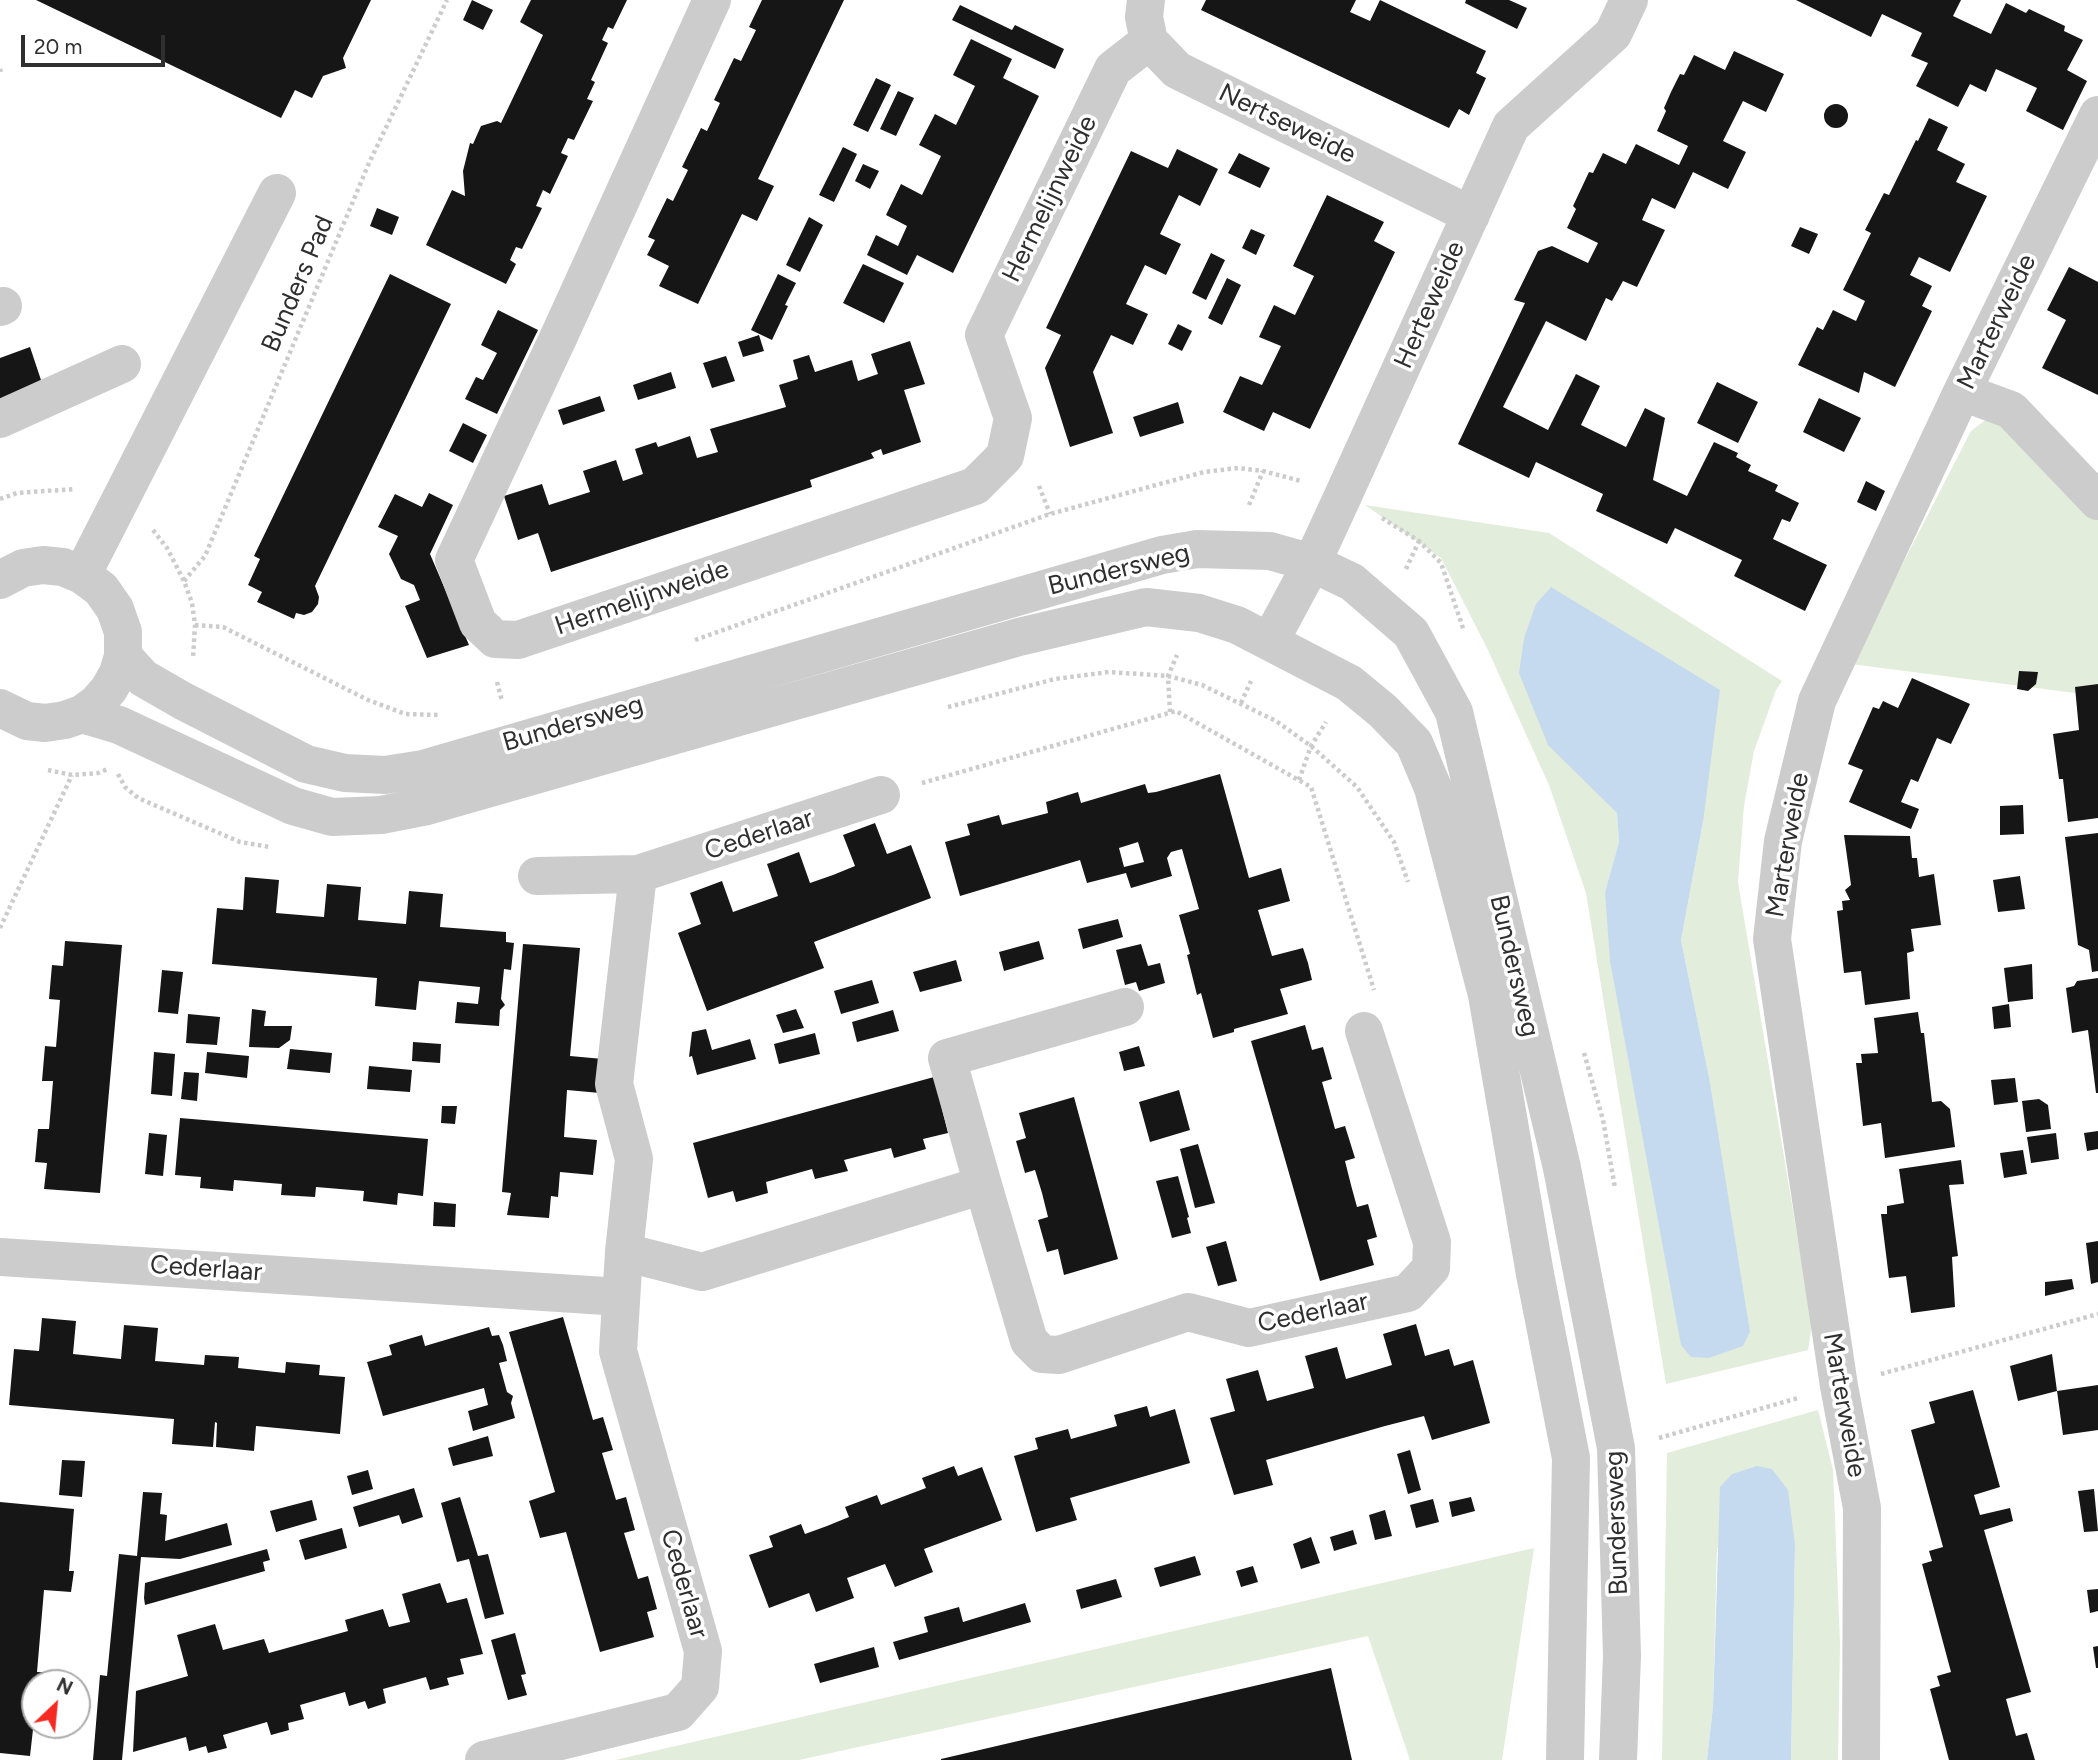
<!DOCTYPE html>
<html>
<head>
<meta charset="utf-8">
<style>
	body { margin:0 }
	#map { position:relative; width:2098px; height:1760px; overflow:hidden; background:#fff; font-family:Figtree,sans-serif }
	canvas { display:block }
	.north { position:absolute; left:21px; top:1669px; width:70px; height:70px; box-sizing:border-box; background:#fff; border:2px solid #acacac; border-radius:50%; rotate:26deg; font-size:19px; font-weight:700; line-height:28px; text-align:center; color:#2f2f2f }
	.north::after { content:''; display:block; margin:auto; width:24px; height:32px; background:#f42b23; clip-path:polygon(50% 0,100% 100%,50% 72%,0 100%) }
	.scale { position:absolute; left:21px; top:35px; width:144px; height:32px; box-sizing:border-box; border:4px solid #2f2f2f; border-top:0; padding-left:9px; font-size:21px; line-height:24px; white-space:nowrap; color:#2f2f2f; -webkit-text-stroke:5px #fff; paint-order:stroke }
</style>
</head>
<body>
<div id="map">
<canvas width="2098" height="1760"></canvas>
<div class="north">N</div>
<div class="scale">20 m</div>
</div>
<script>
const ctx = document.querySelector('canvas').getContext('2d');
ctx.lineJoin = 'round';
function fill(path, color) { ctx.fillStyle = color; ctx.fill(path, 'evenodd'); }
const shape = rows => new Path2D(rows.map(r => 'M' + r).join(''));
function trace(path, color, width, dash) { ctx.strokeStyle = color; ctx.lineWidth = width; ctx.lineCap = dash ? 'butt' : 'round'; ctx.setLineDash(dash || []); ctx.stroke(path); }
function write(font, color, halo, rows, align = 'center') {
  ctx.font = font + ' Figtree,sans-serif'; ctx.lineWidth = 7; ctx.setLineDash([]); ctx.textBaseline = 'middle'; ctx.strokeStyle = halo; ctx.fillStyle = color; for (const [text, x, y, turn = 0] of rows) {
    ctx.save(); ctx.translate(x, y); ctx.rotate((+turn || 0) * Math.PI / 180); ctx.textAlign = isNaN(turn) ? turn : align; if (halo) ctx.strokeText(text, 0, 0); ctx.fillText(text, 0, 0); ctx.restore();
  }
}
fill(shape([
	[1988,418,2006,418,2098,507,2098,696,1851,664,1971,431],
	[1365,505,1549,533,1782,681,1776,690,1754,751,1744,806,1738,882,1812,1324,1808,1350,1666,1384,1586,893,1549,785,1487,648,1441,558],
	[1599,794,1703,822,1681,940,1709,1077,1605,892,1619,842,1617,813],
	[1818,1410,1833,1470,1840,1643,1838,1760,1791,1760,1795,1545,1717,1548,1713,1706,1707,1760,1662,1760,1667,1453],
	[1534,1548,1502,1760,1410,1760,1368,1636,799,1760,615,1760]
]), '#e3eddb');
fill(shape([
	[1551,587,1720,690,1703,822,1681,940,1709,1077,1750,1332,1743,1346,1709,1358,1691,1357,1681,1345,1610,961,1605,892,1619,842,1617,813,1548,745,1519,673,1524,638,1536,604],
	[1757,1466,1772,1469,1788,1490,1795,1545,1791,1760,1707,1760,1713,1706,1720,1487,1732,1474]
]), '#c6daef');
fill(shape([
	[36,0,371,0,343,58,346,68,323,76,312,98,295,90,281,118],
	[472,0,493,10,483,30,463,20],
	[531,0,627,0,613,29,608,27,602,40,608,43,591,80,595,82,587,99,593,101,574,140,568,138,561,153,568,156,550,194,543,190,536,206,542,208,522,249,516,247,510,260,516,264,506,284,426,245,452,190,465,196,463,171,470,143,473,144,481,126,497,121,501,123,543,35,520,22],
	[762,0,844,0,758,179,774,186,757,221,742,214,698,304,659,286,669,266,647,255,655,240,648,237,667,198,673,201,688,170,682,167,701,128,707,131,720,103,714,100,734,58,741,61,756,30,749,27],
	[1206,0,1356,0,1350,12,1370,21,1380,0,1486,51,1476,73,1486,78,1469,115,1459,109,1449,128,1201,10],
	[1466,0,1509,0,1527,8,1517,29,1465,3],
	[1796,0,1961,0,1953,16,1991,34,2006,3,2026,13,2029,9,2065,26,2064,31,2083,40,2067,70,2087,81,2063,130,2026,111,2037,88,1996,69,1986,92,1970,84,1958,107,1916,86,1928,63,1911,56,1922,33,1882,14,1871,37],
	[960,5,1012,30,1015,25,1064,49,1055,69,952,20],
	[971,39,1012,59,1003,78,1039,96,953,273,917,255,907,275,867,255,876,235,898,246,907,226,886,215,901,184,922,195,941,156,919,145,935,114,956,125,975,86,953,75],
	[1734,51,1784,74,1766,112,1743,101,1723,141,1746,152,1728,189,1693,172,1675,209,1652,198,1642,220,1665,230,1637,287,1623,281,1612,301,1606,298,1586,341,1546,321,1503,407,1548,430,1576,374,1600,386,1581,425,1626,447,1645,408,1665,418,1653,480,1687,496,1714,442,1738,453,1736,457,1751,465,1748,471,1778,485,1775,491,1799,503,1790,522,1782,519,1773,539,1827,565,1805,611,1734,576,1742,560,1675,528,1667,544,1596,511,1603,494,1536,462,1529,478,1458,444,1525,303,1514,300,1538,251,1552,246,1588,263,1598,243,1567,228,1576,209,1573,206,1589,172,1593,173,1603,153,1626,164,1636,144,1679,165,1688,146,1657,131,1666,111,1664,108,1671,92,1680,74,1684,75,1694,55,1725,70],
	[876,78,891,85,868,132,853,125],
	[898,91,914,98,896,136,880,129],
	'1824 116a12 12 0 1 1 24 0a12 12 0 1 1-24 0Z',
	[1929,118,1948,127,1937,150,1965,164,1956,182,1987,196,1950,272,1919,257,1910,275,1932,286,1922,306,1932,311,1895,387,1864,372,1859,393,1798,365,1817,327,1823,330,1833,310,1856,321,1865,301,1843,290,1871,233,1865,230,1884,193,1889,195,1916,140,1918,141],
	[843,147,857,154,834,202,819,195],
	[1177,149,1218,169,1200,206,1179,195,1160,234,1181,244,1166,275,1145,265,1126,304,1148,314,1133,345,1111,335,1093,372,1113,433,1070,447,1045,368,1061,335,1046,328,1131,151,1168,168],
	[1239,153,1270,168,1260,188,1228,173],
	[863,164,879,171,870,189,855,181],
	[1327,195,1384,222,1374,241,1395,252,1310,429,1273,412,1264,431,1223,412,1240,376,1262,385,1281,346,1259,337,1274,305,1295,315,1314,276,1293,266],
	[377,208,399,217,392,235,370,226],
	[809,217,823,225,800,272,786,265],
	[1800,227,1818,234,1809,254,1791,246],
	[1251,229,1265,235,1256,255,1242,248],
	[1211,253,1225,260,1206,300,1192,293],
	[863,264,904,283,884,323,843,303],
	[2069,267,2098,282,2098,395,2042,368,2066,320,2047,310],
	[390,274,451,304,315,586,319,597,318,604,312,612,304,615,296,613,294,619,257,602,262,592,248,585,260,559,254,556],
	[778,274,796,283,785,305,788,306,772,340,751,330],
	[1227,278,1241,285,1222,325,1208,318],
	[498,310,538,330,497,414,465,399,476,377,483,380,497,353,481,345],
	[1178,324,1192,331,1182,351,1168,344],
	[759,335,764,351,743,357,738,342],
	[910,341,925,384,904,390,921,442,883,455,881,449,871,453,874,458,810,480,812,487,551,572,538,533,518,540,504,496,542,484,549,505,590,492,583,471,616,460,623,481,643,474,635,449,656,442,658,447,690,436,697,458,718,452,710,429,786,407,779,385,798,379,793,360,809,355,815,372,852,360,858,381,878,374,871,354],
	[30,347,43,386,0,401,0,358],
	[726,356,735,381,712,388,703,363],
	[671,372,676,388,638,400,633,385],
	[1717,382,1758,402,1738,443,1697,423],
	[600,396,605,411,563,425,558,410],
	[1819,398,1861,418,1844,452,1803,432],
	[1178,402,1184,423,1140,437,1133,417],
	[463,423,487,435,473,463,449,451],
	[1866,481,1885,491,1876,511,1857,502],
	[429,493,453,505,430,554,469,645,427,658,405,606,420,600,414,585,401,579,389,554,398,536,378,527,395,494,422,507],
	[2019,671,2038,672,2036,684,2028,691,2017,689],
	[1912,678,1970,704,1951,744,1937,738,1918,782,1911,779,1901,802,1919,809,1911,829,1849,802,1863,770,1848,764,1873,707,1879,709,1883,701,1898,708],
	[2098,684,2098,818,2068,822,2063,779,2059,779,2053,734,2079,730,2075,687],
	[1220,774,1249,878,1281,868,1290,901,1258,910,1272,956,1303,948,1308,963,1312,980,1280,989,1288,1014,1234,1029,1234,1032,1213,1038,1201,993,1197,995,1187,955,1190,954,1179,915,1199,909,1182,849,1171,852,1167,858,1172,876,1131,888,1126,873,1087,883,1080,860,960,896,945,842,970,835,967,824,999,815,1002,825,1048,813,1046,802,1078,792,1081,803,1145,784,1148,793,1156,792],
	[1138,842,1144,862,1124,867,1119,848],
	[2023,805,2024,834,2000,835,2000,806],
	[875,823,887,854,911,845,931,898,814,942,824,968,707,1011,678,933,701,924,690,893,722,881,733,912,778,896,767,864,799,852,810,883,833,875,855,866,843,835],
	[2098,833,2098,971,2092,972,2089,950,2078,945,2065,837],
	[1844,835,1910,836,1912,858,1917,858,1919,877,1934,874,1941,925,1911,929,1914,951,1907,953,1910,999,1865,1005,1861,971,1844,973,1837,911,1843,910,1842,901,1850,900,1845,890,1851,885],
	[2020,876,2025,909,1998,912,1993,880],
	[245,877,279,880,276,913,324,917,327,884,361,887,358,920,406,924,409,891,443,894,440,927,506,932,506,942,514,943,511,970,504,969,501,999,505,1005,500,1010,499,1026,455,1023,457,1002,478,1004,480,987,419,981,416,1010,375,1006,377,978,212,964,217,908,243,910],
	[1118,919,1123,937,1083,949,1078,929],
	[65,941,122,945,100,1193,44,1189,47,1163,35,1162,38,1129,49,1129,51,1106,53,1081,42,1081,45,1046,56,1047,60,1000,49,999,52,965,63,966],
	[1039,941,1044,959,1004,971,999,952],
	[523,944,580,948,570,1056,603,1059,600,1093,567,1090,564,1137,597,1140,593,1175,560,1172,558,1197,551,1196,549,1218,507,1215,511,1193,502,1192],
	[1141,944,1148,966,1160,963,1165,983,1139,991,1136,982,1125,985,1116,950],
	[956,960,962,981,920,992,913,972],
	[2032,964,2033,999,2008,1002,2004,968],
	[162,970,183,972,178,1014,158,1012],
	[2098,978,2098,1093,2096,1093,2088,1030,2072,1033,2066,988,2074,986,2077,981],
	[872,980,879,1003,841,1014,834,991],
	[2009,1004,2011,1027,1994,1029,1992,1007],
	[252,1009,266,1011,264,1026,292,1026,290,1040,279,1048,249,1047],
	[796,1009,804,1028,783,1033,776,1015],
	[893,1010,899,1031,857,1042,852,1022],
	[1918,1012,1921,1033,1924,1033,1932,1102,1941,1101,1950,1109,1955,1147,1885,1158,1881,1123,1863,1126,1856,1063,1862,1063,1861,1054,1878,1053,1874,1018],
	[188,1014,220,1017,217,1045,186,1043],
	[1305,1025,1312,1050,1323,1047,1332,1079,1322,1082,1335,1129,1345,1126,1355,1158,1345,1161,1351,1185,1357,1207,1368,1204,1377,1237,1367,1240,1374,1265,1320,1281,1251,1041],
	[706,1029,712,1050,750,1039,756,1059,697,1075,692,1056,689,1057,692,1032],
	[815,1033,820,1054,779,1064,774,1044],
	[413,1042,441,1044,440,1063,412,1061],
	[1139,1046,1145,1066,1124,1071,1119,1052],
	[290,1049,332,1053,330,1073,287,1069],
	[154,1052,175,1054,172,1096,151,1094],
	[207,1052,249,1056,247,1078,205,1073],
	[369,1066,412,1070,410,1092,367,1089],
	[184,1072,199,1073,197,1101,181,1099],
	[934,1077,948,1133,923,1139,926,1149,894,1158,891,1148,844,1160,848,1171,815,1179,812,1169,766,1182,768,1193,736,1202,733,1191,708,1198,693,1143],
	[2015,1078,2018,1102,1994,1105,1991,1080],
	[1179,1090,1190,1130,1150,1142,1139,1102],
	[1074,1097,1118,1259,1064,1275,1058,1249,1047,1252,1038,1220,1048,1217,1042,1193,1035,1170,1025,1173,1016,1141,1026,1138,1019,1113],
	[2039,1099,2048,1105,2051,1129,2026,1132,2022,1101],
	[442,1106,457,1106,455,1124,441,1123],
	[180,1118,428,1139,423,1196,398,1193,397,1205,363,1201,364,1191,316,1187,315,1197,281,1195,282,1184,234,1180,233,1191,200,1188,201,1177,175,1175],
	[2098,1131,2098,1149,2087,1151,2084,1133],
	[149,1133,167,1135,163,1176,145,1174],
	[2056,1133,2059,1159,2031,1163,2027,1137],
	[1198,1144,1215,1203,1195,1208,1180,1149],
	[2023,1150,2027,1174,2004,1178,2000,1153],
	[1961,1160,1964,1184,1949,1185,1958,1256,1952,1257,1955,1307,1911,1313,1906,1276,1889,1278,1881,1214,1887,1214,1887,1206,1904,1203,1899,1169],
	[1178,1176,1189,1217,1187,1218,1191,1233,1172,1238,1156,1181],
	[434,1202,456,1204,455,1227,433,1226],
	[1226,1241,1237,1281,1218,1286,1206,1247],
	[2098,1241,2098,1282,2091,1284,2086,1243],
	[2072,1279,2074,1289,2045,1296,2045,1282],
	[563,1317,593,1420,603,1417,613,1450,602,1453,616,1500,626,1497,635,1530,624,1533,638,1579,648,1576,657,1609,647,1612,654,1637,600,1652,566,1532,540,1538,529,1501,555,1492,509,1332],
	[42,1318,76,1321,73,1354,121,1359,124,1325,158,1328,155,1361,204,1365,205,1355,239,1357,238,1368,285,1373,286,1362,320,1365,319,1375,345,1377,340,1434,256,1426,254,1451,216,1447,217,1423,215,1422,213,1447,172,1444,174,1419,9,1405,14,1349,39,1351],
	[1416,1324,1425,1356,1449,1349,1454,1366,1473,1360,1490,1423,1432,1440,1424,1416,1385,1426,1266,1460,1273,1485,1234,1495,1210,1418,1235,1411,1226,1379,1258,1370,1267,1401,1314,1388,1305,1356,1337,1347,1346,1379,1392,1365,1383,1334],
	[489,1327,492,1336,499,1335,503,1345,507,1361,499,1363,507,1392,513,1396,511,1403,515,1418,473,1431,468,1411,488,1405,484,1388,383,1416,367,1362,392,1355,389,1345,405,1340,422,1335,425,1346],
	[2052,1354,2057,1391,2018,1401,2010,1366],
	[2098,1385,2098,1430,2063,1435,2057,1391],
	[1973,1390,2000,1487,1974,1495,1980,1515,2010,1508,2013,1521,1984,1530,2031,1692,2006,1699,2016,1736,2027,1733,2035,1760,1949,1760,1930,1689,1940,1686,1937,1676,1951,1672,1922,1564,1932,1561,1929,1551,1943,1547,1911,1430,1935,1423,1929,1402],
	[1147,1406,1150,1417,1175,1409,1190,1463,1070,1498,1077,1520,1036,1532,1014,1456,1038,1449,1035,1438,1068,1429,1071,1439,1117,1426,1114,1415],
	[488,1436,493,1456,453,1466,448,1448],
	[1410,1450,1421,1490,1408,1494,1397,1454],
	[62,1460,85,1461,82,1497,59,1495],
	[954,1466,958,1476,982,1467,1002,1520,924,1549,933,1572,895,1587,885,1564,847,1578,854,1598,816,1612,809,1593,769,1608,749,1555,773,1547,769,1536,801,1524,805,1534,827,1526,849,1517,845,1507,877,1495,881,1505,926,1488,922,1478],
	[368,1470,373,1489,352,1495,347,1476],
	[414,1488,423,1517,402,1524,399,1515,359,1527,353,1507],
	[2094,1489,2098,1531,2084,1532,2078,1491],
	[143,1492,162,1493,160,1514,167,1515,165,1541,227,1523,232,1545,180,1559,141,1557,122,1760,93,1760,100,1675,107,1676,119,1554,137,1556],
	[460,1497,478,1556,488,1554,504,1614,485,1619,469,1559,457,1562,441,1503],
	[1471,1497,1475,1511,1452,1517,1449,1502],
	[1433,1499,1439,1522,1416,1528,1410,1505],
	[312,1500,317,1520,276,1532,270,1511],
	[0,1502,74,1509,69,1571,74,1571,71,1592,44,1590,37,1672,57,1673,56,1683,35,1683,35,1712,30,1756,0,1753],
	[1385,1510,1392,1536,1375,1540,1369,1515],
	[342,1528,347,1548,305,1560,299,1540],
	[1353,1530,1357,1544,1334,1551,1330,1537],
	[1311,1537,1320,1563,1301,1569,1293,1544],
	[267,1549,270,1560,263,1562,265,1571,145,1605,144,1598,145,1583],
	[1195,1556,1201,1575,1160,1587,1154,1568],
	[1253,1566,1258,1582,1241,1587,1236,1571],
	[1116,1579,1122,1597,1081,1609,1076,1590],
	[440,1583,447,1603,467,1598,483,1654,460,1659,464,1674,447,1678,449,1685,430,1690,426,1677,383,1689,386,1703,368,1709,365,1701,349,1706,345,1692,300,1705,304,1719,288,1723,289,1730,271,1735,267,1722,223,1735,227,1748,208,1753,206,1746,189,1751,186,1737,133,1752,136,1691,188,1676,177,1635,215,1624,223,1650,264,1639,269,1653,348,1631,345,1620,383,1609,389,1627,410,1622,402,1594],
	[2098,1589,2098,1611,2090,1613,2087,1590],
	[1025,1603,1031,1622,899,1660,893,1642,928,1632,924,1617,959,1607,963,1622],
	[515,1633,526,1674,521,1675,527,1695,508,1700,491,1640],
	[2098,1646,2098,1668,2096,1668,2093,1647],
	[874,1647,879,1667,820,1683,814,1664],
	[1331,1668,1352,1760,941,1760,941,1759]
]), '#161616');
trace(shape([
	[0,69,1,72],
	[1039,486,1050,514],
	[0,499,17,493,75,489],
	[1249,505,1263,471],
	[1382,518,1419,541,1441,563,1464,631],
	[153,530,167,548,184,581,192,603,195,625,193,658],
	[1406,569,1419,541],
	[184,581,205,556,369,163,447,0],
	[195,625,223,627,368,700,405,714,440,715],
	[695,640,1050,514,1204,472,1238,468,1263,471,1301,481],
	[497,682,502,701],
	[1241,703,1251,681],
	[948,707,1055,679,1109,672,1168,676,1202,685,1276,721,1311,746,1357,787,1394,842,1408,882],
	[1170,712,1168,676,1177,655],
	[48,770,72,775,98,773,108,769],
	[118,774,125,787,138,798,240,842,270,847],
	[1299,780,1311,746,1326,722],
	[922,783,1176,711,1311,787,1374,990],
	[0,928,72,775],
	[1584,1053,1603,1120,1615,1188],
	[1881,1374,2098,1314],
	[1659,1438,1798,1398]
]), '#ccc', 4.5, [3.5, 3.5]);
trace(shape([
	[712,0,559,336,454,560,478,623,495,639,518,640,975,486,1005,456,1013,418,984,335,1113,69,1149,41],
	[1146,0,1144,17,1149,41,1177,70,1471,215],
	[0,307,3,306],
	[1962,392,2011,410,2098,501],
	[0,419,122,364],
	[82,575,277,193],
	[0,580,23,568,43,565,63,567,82,575,101,589,115,609,123,632,123,656,118,673,109,689,97,703,82,714,65,720,45,723,27,721,0,708],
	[1270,641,1312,563,1342,498,1511,126,1613,34,1629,0],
	[123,656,143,678,183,701,306,764,345,773,385,775,423,769,1162,555,1197,549,1270,551,1312,563,1352,582,1411,633,1454,712,1562,1168,1616,1448,1622,1656,1618,1760],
	[82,714,119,725,293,806,332,817,381,815,427,806,1019,637,1146,607,1199,613,1237,625,1349,683,1383,711,1414,743,1433,788,1487,995,1535,1274,1571,1458,1565,1760],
	[537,876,638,874],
	[983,1185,947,1058,1125,1007],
	[624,1252,702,1272,983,1185,1029,1341,1042,1354,1059,1355,1188,1312,1249,1328,1408,1293,1431,1268,1432,1242,1364,1031],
	[0,1257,621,1297],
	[484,1760,678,1712,700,1687,703,1651,618,1351,624,1252,634,1159,614,1084,638,874,881,795],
	[1861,1760,1862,1508,1839,1386,1772,939,1783,841,1817,701,1962,392,2098,115]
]), '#ccc', 38);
write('26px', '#2f2f2f', '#fff', [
	["Nertseweide",1287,124,26],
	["Hermelijnweide",1050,199,-64],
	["Bunders Pad",298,284,-67],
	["Herteweide",1430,305,-66],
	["Marterweide",1997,322,-64],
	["Bundersweg",1119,570,-14],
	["Hermelijnweide",642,598,-19],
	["Bundersweg",573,724,-16],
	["Cederlaar",759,835,-18],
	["Marterweide",1788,845,-80],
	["Bundersweg",1514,966,77],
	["Cederlaar",206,1269,4],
	["Cederlaar",1313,1313,-12],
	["Marterweide",1844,1405,80],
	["Bundersweg",1617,1523,-92],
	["Cederlaar",684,1584,74]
]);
</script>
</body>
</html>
